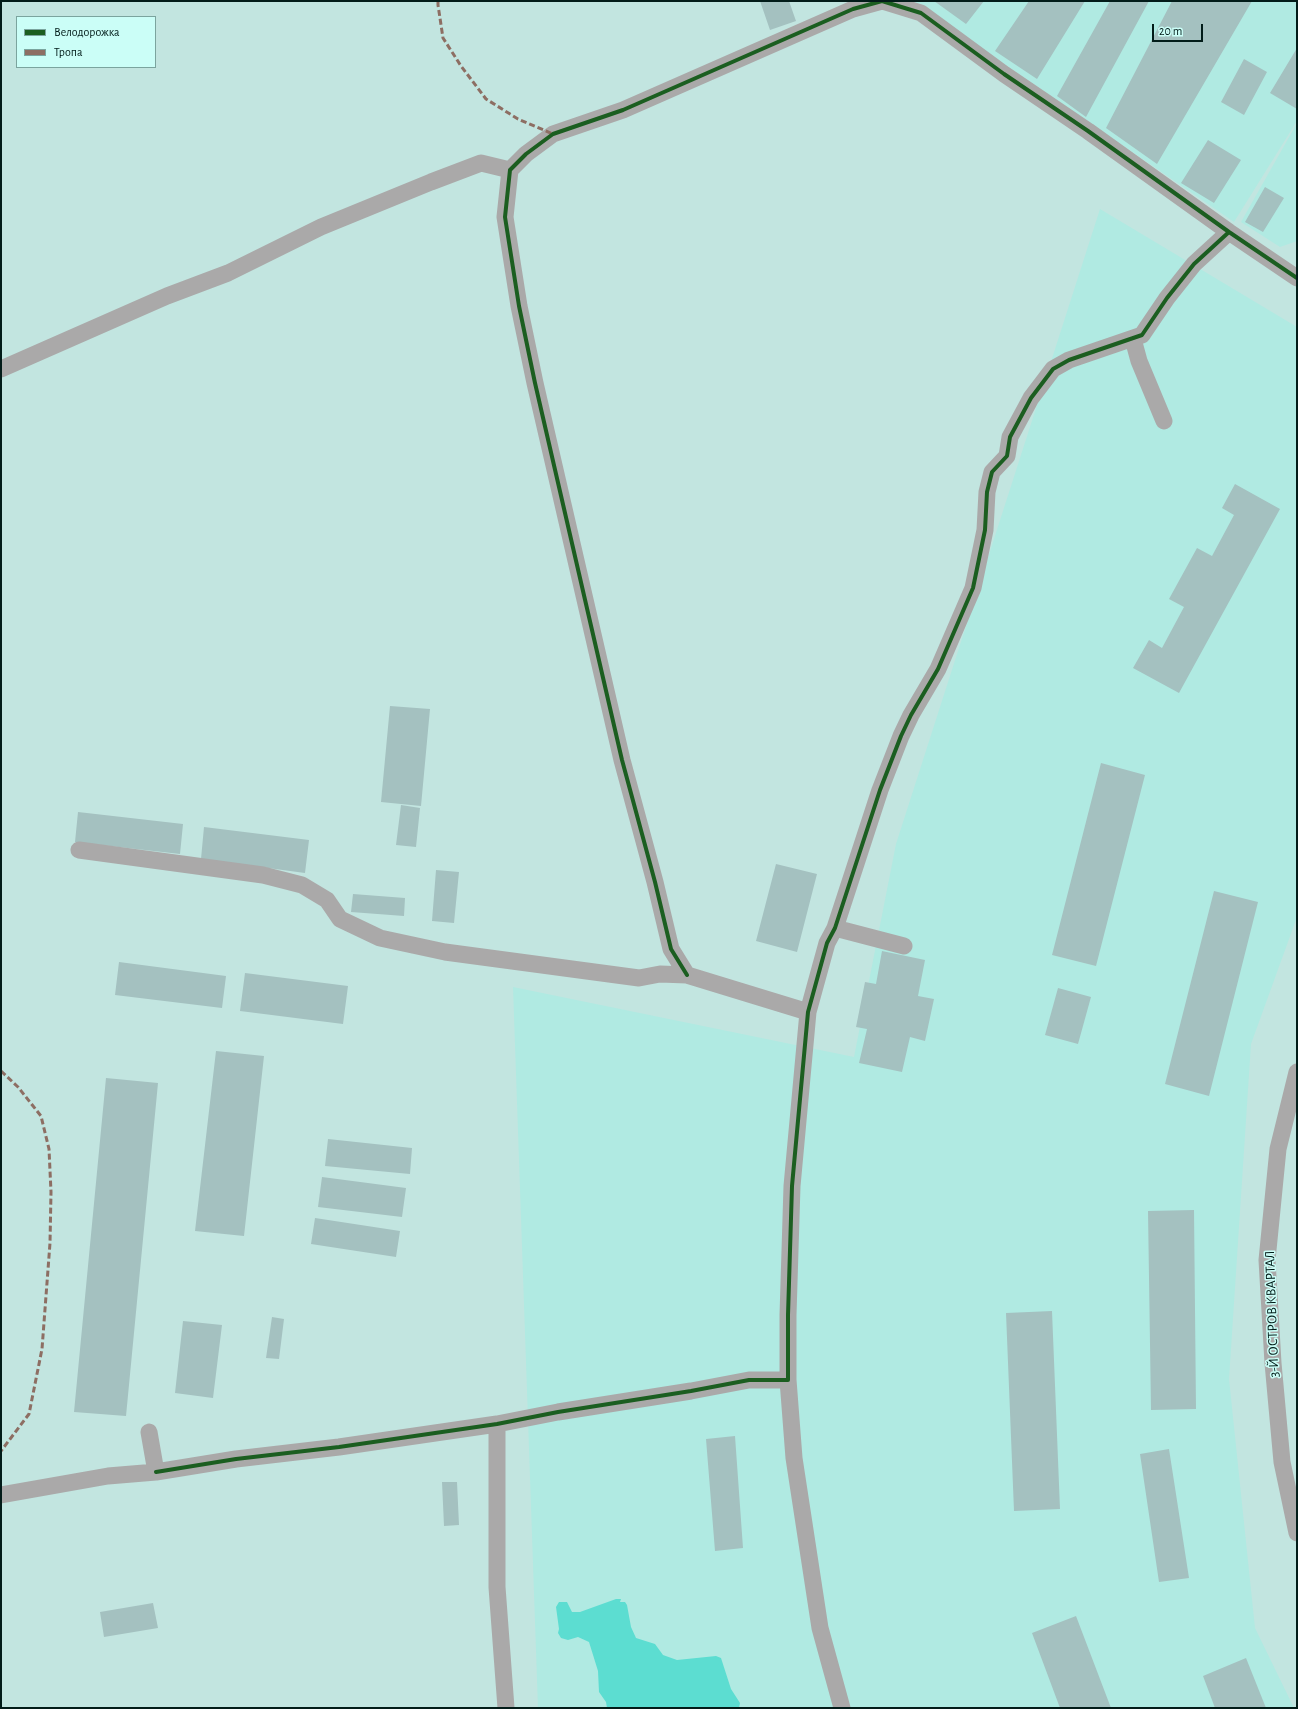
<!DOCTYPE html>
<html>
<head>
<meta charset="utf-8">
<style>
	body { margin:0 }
	#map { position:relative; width:1298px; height:1709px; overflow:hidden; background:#c2e5e0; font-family:"Alegreya Sans",sans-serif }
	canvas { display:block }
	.frame { position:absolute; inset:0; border:2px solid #021c19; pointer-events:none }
	.legend { position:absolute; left:16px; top:16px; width:140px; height:52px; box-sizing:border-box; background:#cbfef7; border:1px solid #7ba49e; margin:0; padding:5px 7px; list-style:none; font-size:12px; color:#021c19 }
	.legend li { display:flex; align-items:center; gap:8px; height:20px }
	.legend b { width:20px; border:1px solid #7ba49e }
	.scale { position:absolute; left:1152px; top:24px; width:51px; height:18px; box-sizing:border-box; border:2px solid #021c19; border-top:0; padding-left:5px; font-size:12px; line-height:14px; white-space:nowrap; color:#021c19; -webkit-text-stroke:3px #cbfef7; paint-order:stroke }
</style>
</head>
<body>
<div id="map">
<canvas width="1298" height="1709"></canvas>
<div class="frame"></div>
<ul class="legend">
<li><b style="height:5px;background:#1b5e20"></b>Велодорожка</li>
<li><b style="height:5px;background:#8d6e63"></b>Тропа</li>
</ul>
<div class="scale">20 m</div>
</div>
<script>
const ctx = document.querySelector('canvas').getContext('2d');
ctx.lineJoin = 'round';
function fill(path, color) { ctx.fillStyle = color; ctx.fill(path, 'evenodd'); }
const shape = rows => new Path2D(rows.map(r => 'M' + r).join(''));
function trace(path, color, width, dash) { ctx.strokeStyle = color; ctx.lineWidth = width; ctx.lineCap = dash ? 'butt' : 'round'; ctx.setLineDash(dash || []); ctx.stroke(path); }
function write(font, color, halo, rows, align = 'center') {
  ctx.font = font + ' "Alegreya Sans",sans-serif'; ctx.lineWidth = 3; ctx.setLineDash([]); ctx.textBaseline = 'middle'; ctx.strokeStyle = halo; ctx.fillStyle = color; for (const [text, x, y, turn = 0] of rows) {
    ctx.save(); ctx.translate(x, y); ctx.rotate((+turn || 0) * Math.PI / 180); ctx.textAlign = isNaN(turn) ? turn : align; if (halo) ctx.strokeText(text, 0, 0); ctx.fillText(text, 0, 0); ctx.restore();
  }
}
fill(shape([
	[913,1,1297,1,1297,121,1234,222],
	[1297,123,1297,241,1280,247,1241,222],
	[1100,209,1297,327,1297,917,1251,1044,1229,1379,1255,1628,1294,1708,538,1708,513,987,854,1057,896,844]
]), '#b0eae2');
fill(shape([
	[616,1599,621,1599,620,1602,625,1602,627,1605,631,1627,636,1638,655,1644,663,1655,677,1660,716,1656,721,1658,731,1689,740,1703,739,1708,607,1708,606,1702,599,1692,598,1671,589,1642,578,1637,568,1640,561,1638,558,1633,559,1629,556,1607,559,1602,567,1602,572,1612,580,1612]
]), '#5cddd1');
fill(shape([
	[760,1,789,1,796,21,770,30],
	[934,1,984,1,966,24],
	[1029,1,1085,1,1037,79,995,51],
	[1110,1,1149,1,1086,117,1057,96],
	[1172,1,1252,1,1157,164,1106,128],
	[1297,48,1297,109,1270,93],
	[1244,59,1267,72,1244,115,1221,102],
	[1208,140,1241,160,1214,203,1181,183],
	[1265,187,1284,198,1263,232,1245,222],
	[1235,484,1280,509,1179,693,1133,668,1149,640,1162,648,1184,607,1169,599,1197,548,1212,556,1234,515,1222,508],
	[390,706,430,709,421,806,381,802],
	[1101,763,1145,775,1096,966,1052,955],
	[401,805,420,808,416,847,396,845],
	[78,812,183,824,180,854,75,842],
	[204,827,309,840,305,873,201,859],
	[776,864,817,874,797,952,756,941],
	[436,870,459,872,454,923,432,921],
	[1214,891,1258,902,1209,1096,1165,1084],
	[353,894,405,898,404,916,351,912],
	[882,951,925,960,918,996,934,999,925,1041,910,1037,902,1072,859,1063,867,1029,856,1027,865,982,876,984],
	[119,962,226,976,222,1008,115,995],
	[245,973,348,986,343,1024,240,1011],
	[1058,988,1091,997,1078,1044,1045,1035],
	[216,1051,264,1056,244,1236,195,1231],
	[106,1078,158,1083,126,1416,74,1412],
	[328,1139,412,1148,410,1174,325,1166],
	[322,1177,406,1188,402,1217,318,1207],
	[1194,1210,1196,1409,1151,1410,1148,1211],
	[315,1218,400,1231,396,1257,311,1244],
	[1052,1311,1060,1509,1014,1511,1006,1313],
	[272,1317,284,1319,279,1359,266,1358],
	[183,1321,222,1325,213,1398,175,1393],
	[735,1436,743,1548,715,1551,706,1439],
	[1169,1449,1189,1578,1159,1582,1140,1454],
	[442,1482,457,1482,459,1525,444,1526],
	[153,1603,158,1628,104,1637,100,1612],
	[1076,1616,1111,1708,1060,1708,1032,1633],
	[1246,1658,1266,1708,1215,1708,1203,1676]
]), '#a4c1c0');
trace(shape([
	[1133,339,1139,361,1164,421],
	[1,369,167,296,228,273,321,227,431,182,481,163,510,170],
	[79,850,263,875,302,885,327,900,340,919,380,938,445,952,639,978,660,974,687,975,808,1012],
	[835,928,904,946],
	[687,975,671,949,655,882,622,760,535,383,519,306,505,217,510,170,526,154,553,134,623,110,853,9,882,1,921,13,1004,74,1088,131,1229,232,1297,278],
	[1297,1072,1278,1149,1267,1260,1273,1363,1282,1462,1297,1533],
	[788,1380,794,1458,820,1628,842,1708],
	[497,1424,497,1587,506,1708],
	[156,1472,236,1459,339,1447,497,1424,558,1412,691,1391,749,1380,788,1380,788,1315,792,1186,808,1012,827,943,835,928,880,790,901,736,911,715,938,669,973,588,985,530,987,492,992,472,1007,456,1010,437,1031,398,1053,369,1069,360,1142,335,1167,298,1194,264,1229,232],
	[1,1495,108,1476,156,1472,149,1432]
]), '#aaa9a9', 17);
trace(shape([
	[438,1,438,5,443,38,461,66,486,99,518,119,553,134],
	[1,1071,18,1087,41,1116,49,1149,51,1192,50,1243,42,1349,29,1414,1,1451]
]), '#8d6e63', 3, [6, 3]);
trace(shape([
	[687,975,671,949,655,882,622,760,535,383,519,306,505,217,510,170,526,154,553,134,623,110,853,9,882,1,921,13,1004,74,1088,131,1229,232,1297,278],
	[156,1472,236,1459,339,1447,497,1424,558,1412,691,1391,749,1380,788,1380,788,1315,792,1186,808,1012,827,943,835,928,880,790,901,736,911,715,938,669,973,588,985,530,987,492,992,472,1007,456,1010,437,1031,398,1053,369,1069,360,1142,335,1167,298,1194,264,1229,232]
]), '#1b5e20', 4);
write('14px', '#021c19', '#cbfef7', [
	["3-Й ОСТРОВ КВАРТАЛ",1272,1314,-92]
]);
</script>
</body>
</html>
